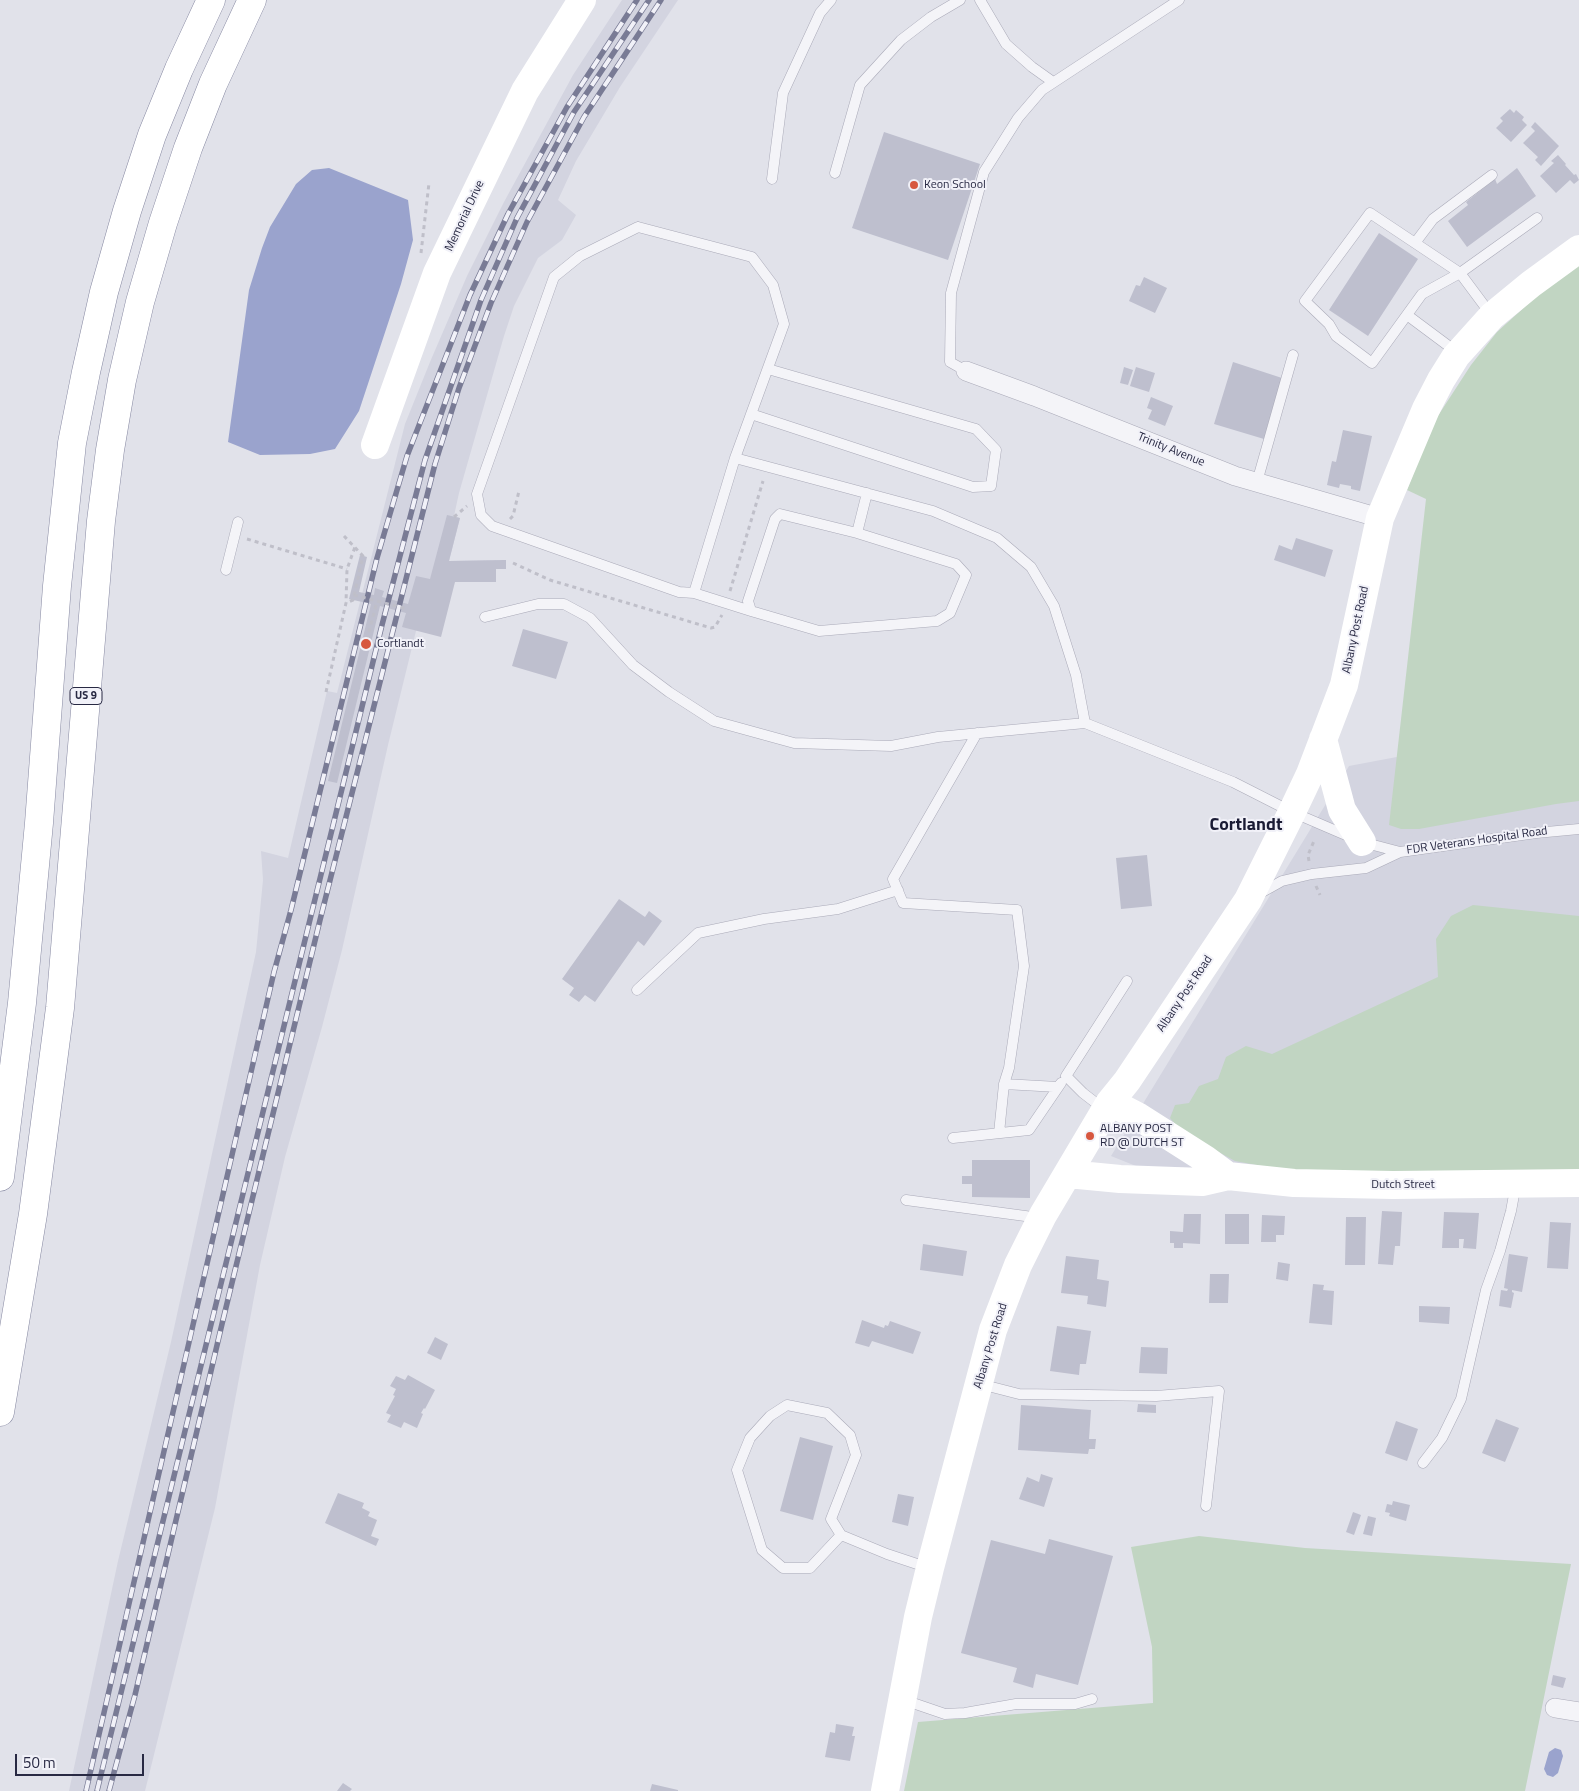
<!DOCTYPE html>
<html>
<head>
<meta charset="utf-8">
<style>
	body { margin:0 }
	#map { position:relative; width:1579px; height:1791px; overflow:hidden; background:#e1e2ea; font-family:"Titillium Web",sans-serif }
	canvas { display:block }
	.scale { position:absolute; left:15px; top:1754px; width:129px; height:22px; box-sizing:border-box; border:2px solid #282943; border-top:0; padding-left:6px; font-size:15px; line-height:18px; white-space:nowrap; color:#282943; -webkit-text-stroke:4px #f1f1f8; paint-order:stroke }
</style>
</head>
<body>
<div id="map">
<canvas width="1579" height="1791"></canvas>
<div class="scale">50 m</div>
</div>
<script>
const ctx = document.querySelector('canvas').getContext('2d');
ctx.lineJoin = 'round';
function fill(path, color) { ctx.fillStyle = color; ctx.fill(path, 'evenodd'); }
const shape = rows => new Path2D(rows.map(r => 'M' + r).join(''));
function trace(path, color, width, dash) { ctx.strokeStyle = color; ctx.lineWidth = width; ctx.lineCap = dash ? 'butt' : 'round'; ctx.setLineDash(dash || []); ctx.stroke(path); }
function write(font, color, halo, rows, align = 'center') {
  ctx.font = font + ' "Titillium Web",sans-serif'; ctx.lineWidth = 4; ctx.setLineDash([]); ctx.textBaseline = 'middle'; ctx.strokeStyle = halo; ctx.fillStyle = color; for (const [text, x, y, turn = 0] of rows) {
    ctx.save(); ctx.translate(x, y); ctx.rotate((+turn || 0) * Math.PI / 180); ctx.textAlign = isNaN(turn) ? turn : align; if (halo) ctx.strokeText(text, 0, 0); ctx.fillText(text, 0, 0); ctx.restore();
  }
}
fill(shape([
	[622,0,678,0,620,87,576,161,558,200,576,215,562,240,538,258,514,306,504,336,459,493,454,516,460,518,449,561,506,560,506,569,496,569,496,582,455,582,416,631,388,745,342,950,322,1027,285,1157,260,1265,215,1508,145,1791,69,1791,118,1561,171,1342,256,952,263,880,261,851,288,858,327,691,337,693,405,424,430,362,467,276,504,202,573,75],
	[1529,732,1579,736,1579,1166,1141,1168,1111,1156,1349,766]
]), '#d3d4e0');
fill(shape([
	[1579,263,1579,801,1556,804,1419,829,1401,829,1389,825,1426,499,1407,490,1432,425,1471,365,1497,332,1539,294],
	[1473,905,1579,916,1579,1172,1348,1172,1283,1170,1235,1161,1182,1132,1170,1118,1175,1105,1189,1103,1199,1086,1218,1079,1226,1057,1246,1046,1272,1054,1438,977,1436,939,1451,916],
	[1199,1536,1305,1548,1571,1564,1525,1791,904,1791,918,1722,1153,1703,1152,1647,1131,1547]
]), '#c1d5c2');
fill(shape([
	[329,168,408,200,413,240,401,284,359,411,335,449,310,454,260,455,228,442,249,290,262,248,270,227,296,184,312,170],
	[1555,1748,1561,1750,1563,1756,1558,1773,1553,1777,1547,1775,1544,1769,1549,1752]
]), '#9aa3cd');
fill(shape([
	[1510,109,1514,113,1516,110,1524,117,1522,120,1527,125,1511,142,1496,128,1503,121,1500,118],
	[1535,122,1559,146,1541,166,1535,160,1538,157,1523,143,1535,131,1531,127],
	[884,132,980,164,948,260,852,228],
	[1558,155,1566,164,1565,165,1574,175,1576,174,1579,180,1574,184,1570,180,1556,193,1540,176,1554,163,1551,161],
	[1517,168,1536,196,1467,247,1448,221,1468,205,1466,202,1495,179,1497,184],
	[1379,233,1418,259,1368,336,1329,310],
	[1144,277,1167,288,1155,313,1129,301,1136,285,1140,286],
	[1233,362,1282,378,1264,439,1214,424],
	[1124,367,1133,370,1128,385,1120,383],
	[1136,367,1155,373,1149,392,1130,386],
	[1151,397,1173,406,1165,426,1148,419,1152,410,1147,408],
	[1343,430,1372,436,1360,491,1351,489,1351,486,1340,484,1339,488,1327,485,1332,461,1336,462],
	[447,515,460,518,449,561,506,560,506,569,496,569,496,582,455,582,441,637,402,627,406,613,380,606,337,783,328,781,371,604,349,599,360,555,367,557,359,592,374,595,375,588,384,591,382,597,408,604,416,576,430,579],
	[1296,538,1333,550,1325,577,1274,560,1279,545,1292,550],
	[523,629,568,642,556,679,512,666],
	[1147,855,1152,906,1121,909,1116,858],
	[619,899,645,917,649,911,662,921,644,946,638,941,595,1002,585,995,579,1002,569,995,574,988,562,979],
	[972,1160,1030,1160,1030,1198,972,1197,972,1184,962,1184,962,1176,972,1176],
	[1382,1211,1402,1212,1400,1246,1395,1246,1393,1265,1378,1264],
	[1444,1212,1479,1213,1476,1249,1463,1248,1464,1239,1459,1239,1459,1248,1442,1248],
	[1184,1214,1201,1214,1200,1244,1183,1243,1183,1248,1174,1248,1174,1243,1170,1243,1170,1231,1183,1232],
	[1225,1214,1249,1214,1249,1244,1225,1244],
	[1262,1215,1285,1216,1284,1235,1276,1235,1276,1242,1261,1242],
	[1346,1217,1366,1217,1365,1265,1345,1265],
	[1550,1222,1571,1223,1568,1269,1547,1268],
	[923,1244,967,1251,963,1276,920,1270],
	[1509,1254,1528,1257,1522,1292,1512,1290,1512,1292,1514,1293,1511,1308,1499,1306,1501,1290,1507,1291,1508,1289,1504,1288],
	[1066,1256,1099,1260,1097,1279,1109,1281,1106,1307,1087,1304,1088,1296,1061,1293],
	[1278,1262,1290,1264,1288,1281,1276,1279],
	[1210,1274,1229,1274,1228,1303,1209,1303],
	[1313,1284,1324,1285,1323,1290,1334,1291,1332,1325,1309,1323],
	[1419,1306,1450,1307,1449,1324,1419,1322],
	[862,1320,884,1328,885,1325,888,1326,890,1321,921,1332,913,1354,872,1341,869,1347,855,1343],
	[1057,1326,1091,1331,1086,1364,1080,1364,1079,1375,1050,1371],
	[435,1337,448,1344,441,1360,427,1353],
	[1141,1347,1168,1348,1167,1374,1139,1373],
	[408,1375,435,1390,425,1409,424,1408,421,1413,423,1414,417,1428,404,1422,401,1428,387,1422,391,1415,386,1413,395,1396,393,1395,396,1389,390,1386,396,1376,405,1380],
	[1138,1404,1156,1405,1156,1413,1137,1412],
	[1021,1405,1091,1410,1089,1439,1096,1439,1095,1449,1089,1449,1088,1454,1018,1450],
	[1496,1419,1519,1428,1505,1462,1482,1453],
	[1396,1421,1418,1429,1407,1461,1385,1453],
	[800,1437,833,1446,813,1520,780,1511],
	[1041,1474,1053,1478,1044,1507,1019,1499,1027,1477,1039,1482],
	[338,1493,364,1503,362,1508,370,1512,368,1516,377,1520,371,1536,379,1539,376,1546,325,1523],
	[898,1494,914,1497,908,1526,892,1522],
	[1393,1501,1410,1505,1406,1521,1389,1516,1390,1513,1385,1512,1387,1504,1392,1505],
	[1353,1512,1361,1515,1354,1535,1346,1532],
	[1368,1516,1376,1518,1372,1536,1363,1534],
	[1049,1539,1113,1556,1078,1685,1036,1674,1033,1688,1013,1682,1017,1668,961,1653,991,1540,1045,1554],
	[1553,1675,1566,1678,1563,1688,1551,1685],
	[836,1724,854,1727,852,1736,855,1736,850,1761,825,1757,830,1732,835,1733],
	[343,1783,352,1789,350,1791,337,1791],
	[652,1784,678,1790,678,1791,650,1791]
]), '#bebfce');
const lane = shape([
	[980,0,1006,44,1032,67,1053,82],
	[835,173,860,85,901,40,931,17,960,0],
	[772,179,783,93,820,13,831,0],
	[1370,213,1460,273,1422,294,1372,363,1336,336,1329,324,1305,301,1370,213],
	[638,227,752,257,773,285,784,324,735,458,694,593,679,592,492,526,481,515,477,494,554,277,580,256,638,227],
	[1415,243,1433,219,1492,175],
	[1407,315,1458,353],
	[1492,316,1460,273,1537,218],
	[966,371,950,362,951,293,984,172,1018,118,1042,90,1179,0],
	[751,414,973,487,991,486,996,450,976,429,768,369],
	[735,458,933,511,997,538,1031,567,1054,606,1076,675,1085,723,1233,782,1292,812,1362,842,1400,852,1536,833,1579,829],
	[1257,482,1293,355],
	[857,533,780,514,775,519,748,601,751,611,819,631,937,621,950,613,966,575,956,564,857,533,867,493],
	[226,570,238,522],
	[694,593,751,611],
	[485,617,538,604,564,604,590,618,633,665,669,692,714,721,794,743,891,746,938,737,1085,723],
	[977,733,893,879,903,903,1017,910,1024,966,1009,1068,1004,1084,1058,1087],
	[1257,895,1282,881,1312,874,1366,868,1400,852],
	[637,990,698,933,764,919,838,909,898,890],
	[1105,1110,1083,1093,1066,1076,1127,981],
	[999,1133,1004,1084],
	[953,1138,1029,1130,1061,1083],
	[906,1200,1040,1218],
	[980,1384,1019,1394,1156,1396,1219,1391,1206,1506],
	[1423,1463,1442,1438,1461,1399,1486,1290,1500,1251,1511,1211,1516,1184],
	[841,1535,810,1568,783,1568,762,1550,737,1470,750,1438,770,1416,787,1405,827,1413,850,1435,856,1455,831,1519,841,1535,887,1554,929,1568],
	[904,1700,945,1714,965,1713,1016,1704,1075,1704,1092,1699]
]);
const street = shape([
	[966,371,1034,396,1235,476,1380,518],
	[1555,1708,1579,1712]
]);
const highway = shape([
	[0,1177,22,1003,39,823,57,586,72,443,86,372,104,292,127,211,152,135,179,69,211,0],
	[0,1412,33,1214,60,1008,101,521,110,450,122,380,140,302,163,223,188,148,213,84,252,0]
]);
trace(lane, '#aaaab8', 11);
trace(street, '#aaaab8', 20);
trace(highway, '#8789a2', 29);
trace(shape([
	[421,253,429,183],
	[454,517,467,506],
	[510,519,513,516,519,491],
	[344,536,363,556,353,600,346,603],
	[247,539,347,569],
	[513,563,550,580,711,628,715,627,722,615],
	[730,591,763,481],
	[367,640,377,601],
	[326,692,346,603,347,569,355,547],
	[1309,861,1308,855,1314,841],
	[1316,886,1320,895]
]), '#bfbfc9', 3, [4, 4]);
trace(lane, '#f4f4f8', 10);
trace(street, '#f4f4f8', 19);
trace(shape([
	[375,445,437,273,525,91,582,0],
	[1323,739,1342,810,1362,842],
	[1110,1102,1139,1117,1205,1159,1228,1176],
	[1068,1174,1120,1179,1202,1182,1228,1176,1294,1183,1393,1185,1579,1183],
	[885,1791,918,1617,930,1568,993,1330,1018,1265,1043,1215,1110,1102,1127,1081,1248,900,1292,812,1310,774,1344,685,1380,518,1426,409,1441,380,1456,356,1492,316,1531,284,1579,249]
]), '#fff', 28);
trace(highway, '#fff', 28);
const rail = shape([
	[86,1791,274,972,291,910,377,558,407,456,470,295,508,214,567,107,637,0],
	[97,1791,382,625,425,460,481,300,517,218,574,112,649,0],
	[109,1791,135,1695,222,1324,320,920,435,464,459,388,491,303,527,222,584,117,661,0]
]);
trace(rail, '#797b95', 5.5);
trace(rail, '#f1f1f8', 4, [11]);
trace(shape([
	[354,595,407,609]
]), '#bfbfc9', 3, [4, 4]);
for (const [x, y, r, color] of [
	[914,185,5,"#d7573f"],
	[366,644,6,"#d7573f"],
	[1090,1136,5,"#d7573f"]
]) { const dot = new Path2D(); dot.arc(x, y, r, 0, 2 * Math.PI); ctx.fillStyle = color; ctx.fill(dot); trace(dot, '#f1f1f8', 2); }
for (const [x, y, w] of [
	[86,696,32]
]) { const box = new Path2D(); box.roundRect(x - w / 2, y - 8.5, w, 17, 4); ctx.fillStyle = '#f1f1f8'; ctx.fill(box); trace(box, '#282943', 1); }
write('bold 11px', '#282943', null, [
	["US 9",86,696]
]);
write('12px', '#282943', '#f1f1f8', [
	["Keon School",924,185],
	["Cortlandt",377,644],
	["ALBANY POST",1100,1129],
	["RD @ DUTCH ST",1100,1143]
], 'left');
write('12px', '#282943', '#f1f1f8', [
	["Memorial Drive",465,216,-65],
	["Trinity Avenue",1171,450,22],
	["Albany Post Road",1356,630,-78],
	["FDR Veterans Hospital Road",1477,841,-8],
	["Albany Post Road",1185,994,-56],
	["Dutch Street",1403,1185],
	["Albany Post Road",991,1346,-73]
]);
write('bold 18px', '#1a1b34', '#f1f1f8', [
	["Cortlandt",1246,826]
]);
</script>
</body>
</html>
